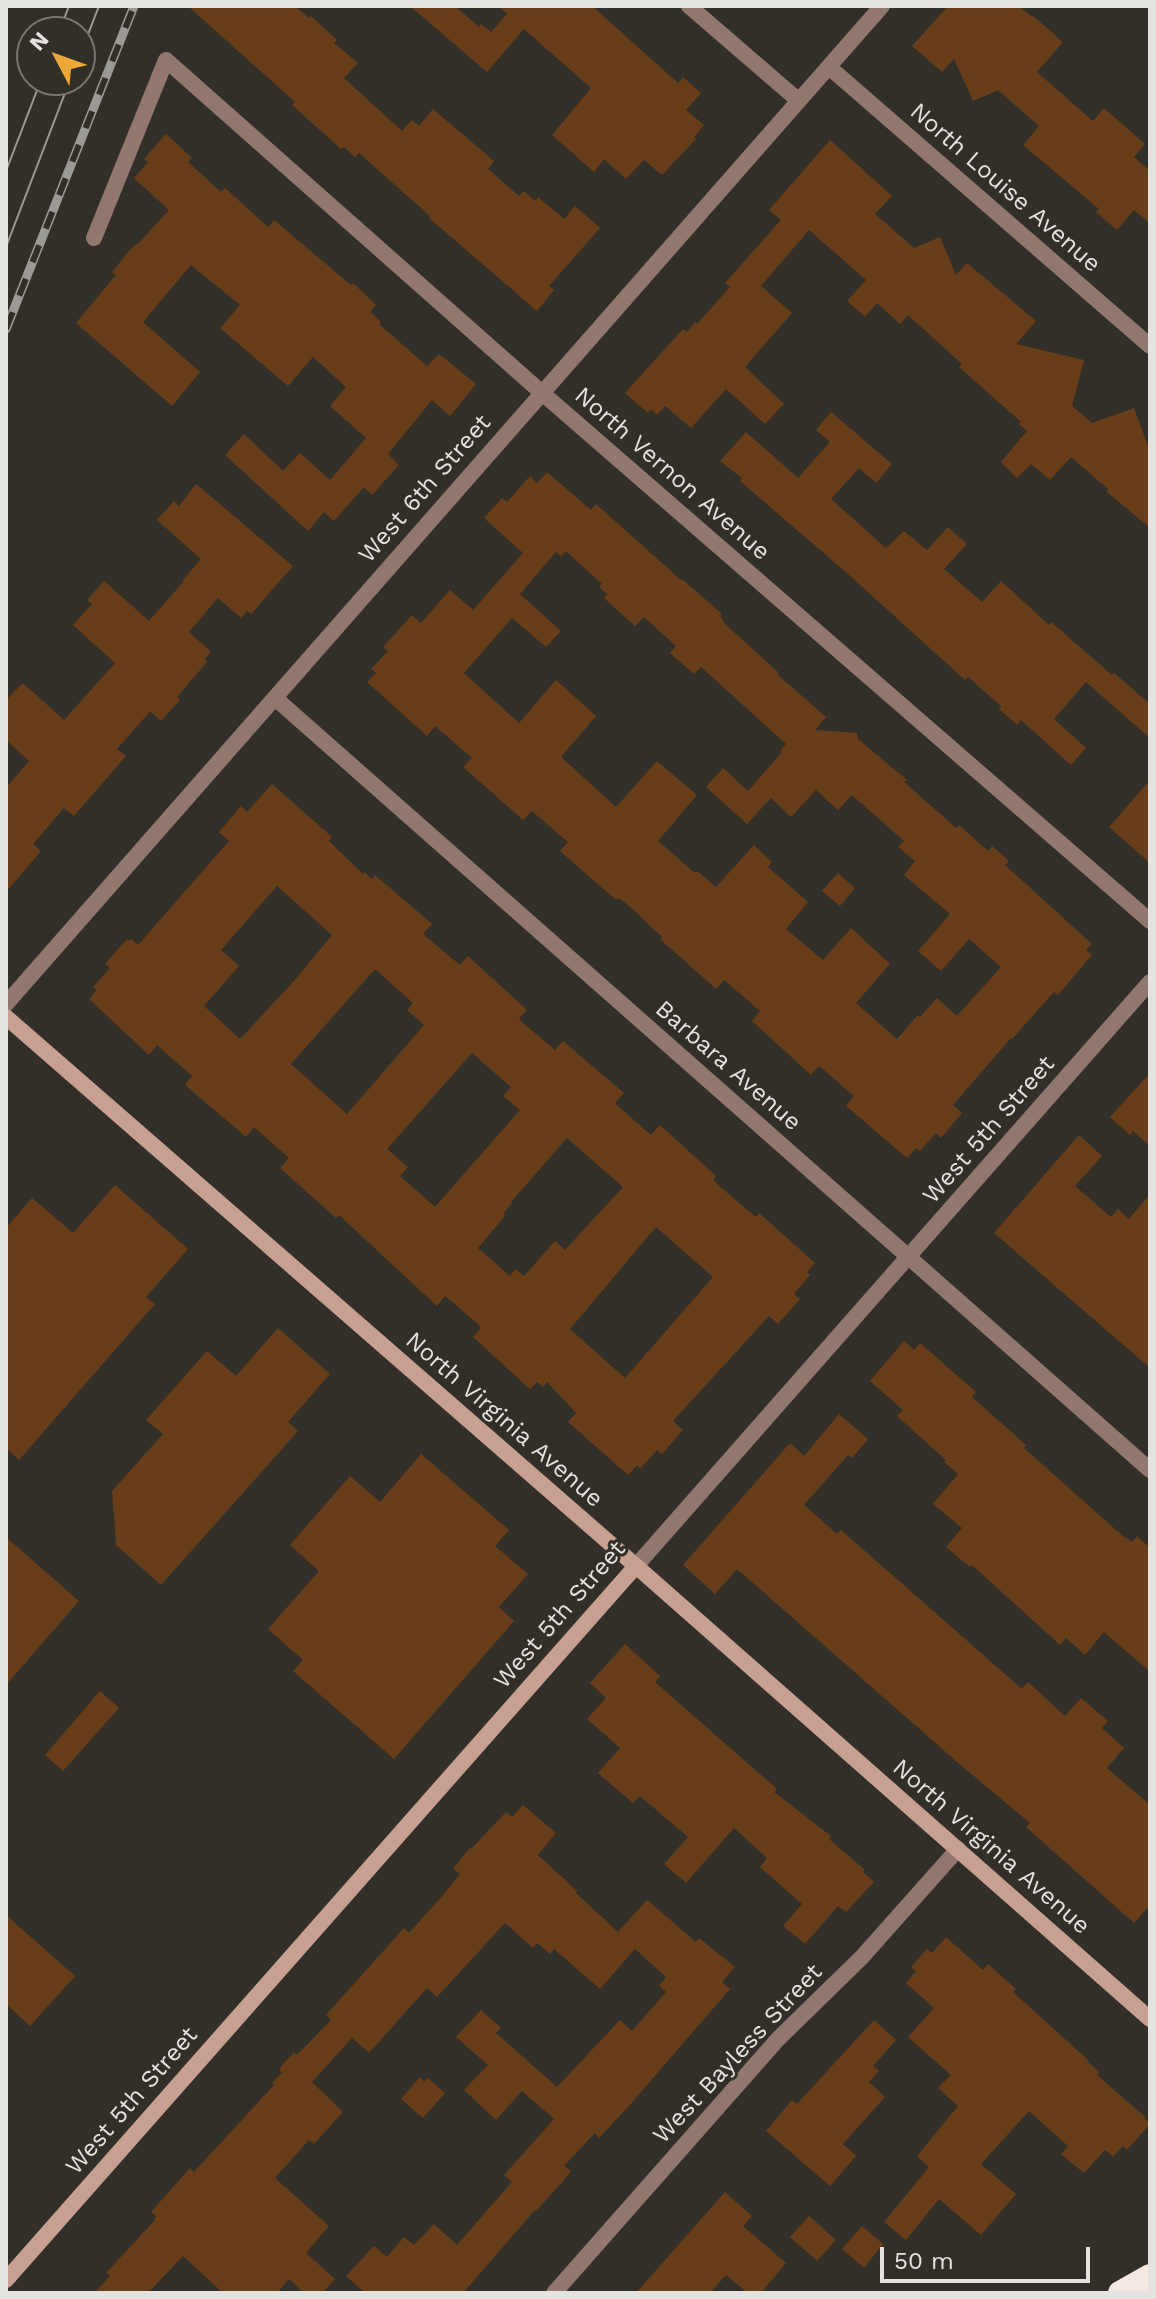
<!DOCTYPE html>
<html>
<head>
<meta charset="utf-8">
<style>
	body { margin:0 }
	#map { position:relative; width:1156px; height:2299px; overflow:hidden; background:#322f29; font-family:"Work Sans",sans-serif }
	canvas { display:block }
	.frame { position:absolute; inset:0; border:8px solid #e5e3df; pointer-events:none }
	.north { position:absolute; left:16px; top:16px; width:80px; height:80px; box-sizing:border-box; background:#322f29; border:2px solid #7a7772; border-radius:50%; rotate:311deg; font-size:22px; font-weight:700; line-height:32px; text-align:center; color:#e5e3df }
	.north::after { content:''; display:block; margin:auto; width:28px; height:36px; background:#eca93a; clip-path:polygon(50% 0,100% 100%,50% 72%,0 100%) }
	.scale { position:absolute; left:880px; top:2247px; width:210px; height:36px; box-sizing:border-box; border:4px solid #e5e3df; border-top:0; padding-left:10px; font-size:24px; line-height:28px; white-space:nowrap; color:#e5e3df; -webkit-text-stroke:6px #322f29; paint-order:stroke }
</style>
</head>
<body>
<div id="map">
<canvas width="1156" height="2299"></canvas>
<div class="frame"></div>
<div class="north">N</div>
<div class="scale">50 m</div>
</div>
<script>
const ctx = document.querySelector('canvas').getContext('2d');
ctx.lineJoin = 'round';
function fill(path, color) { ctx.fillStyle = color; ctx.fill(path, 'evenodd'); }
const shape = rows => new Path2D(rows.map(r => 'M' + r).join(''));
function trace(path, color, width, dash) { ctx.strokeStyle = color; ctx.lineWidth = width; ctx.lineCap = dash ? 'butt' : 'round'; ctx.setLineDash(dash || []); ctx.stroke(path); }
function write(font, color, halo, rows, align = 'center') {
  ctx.font = font + ' "Work Sans",sans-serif'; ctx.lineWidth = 6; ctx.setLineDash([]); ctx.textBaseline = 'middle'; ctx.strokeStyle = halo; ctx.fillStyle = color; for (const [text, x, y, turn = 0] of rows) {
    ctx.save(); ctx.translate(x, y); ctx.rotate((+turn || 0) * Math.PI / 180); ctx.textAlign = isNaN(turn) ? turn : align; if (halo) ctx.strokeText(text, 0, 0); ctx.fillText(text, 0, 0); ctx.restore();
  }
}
fill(shape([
	[188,6,295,6,309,18,311,16,337,40,334,43,358,63,344,78,402,131,412,120,419,126,433,109,494,161,488,169,519,196,524,191,535,201,538,197,564,219,575,206,600,228,549,286,554,290,537,311,429,218,430,216,359,153,355,157,344,147,341,149,292,105,295,102],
	[410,6,455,6,479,27,481,24,491,32,507,14,499,6,592,6,678,83,683,77,701,93,686,110,704,125,694,137,696,139,662,175,644,160,626,179,604,159,594,172,552,135,591,88,524,29,487,72],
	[948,6,1019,6,1032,17,1033,16,1063,42,1037,72,1093,121,1104,108,1145,144,1134,157,1150,171,1150,224,1134,210,1117,230,1096,212,1099,209,1023,145,1039,126,998,90,973,101,954,59,942,72,912,46],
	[166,134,192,158,188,162,221,192,225,188,268,227,274,220,351,285,353,283,376,305,370,312,381,322,379,324,427,366,439,354,476,384,450,416,432,400,388,454,397,463,398,466,372,495,364,487,334,521,324,512,308,531,225,455,244,434,283,471,300,453,330,480,366,438,330,406,346,387,313,357,288,386,220,328,240,305,191,265,143,322,200,372,172,406,76,323,116,275,112,272,129,251,136,244,137,245,169,210,134,178,148,162,144,159],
	[830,140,892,196,875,214,914,248,940,237,956,275,967,263,1036,321,1016,344,1084,360,1072,406,1092,423,1134,408,1150,451,1150,528,1106,491,1108,489,1071,457,1050,480,1031,464,1017,478,1001,462,1027,431,1019,424,1021,422,959,367,962,364,908,315,900,324,877,303,865,317,847,301,866,280,809,230,761,286,792,313,745,367,784,404,765,424,726,389,691,428,665,406,657,415,651,409,648,413,625,393,683,329,687,332,695,322,697,324,730,287,725,283,781,220,769,210],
	[831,412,892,464,876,483,859,468,831,499,886,548,904,531,927,550,948,527,967,544,944,569,982,602,1001,581,1049,625,1051,622,1112,675,1114,673,1150,704,1150,738,1086,682,1054,719,1086,748,1071,765,1021,720,1017,725,999,709,1001,706,968,677,965,680,848,574,740,481,742,478,720,461,746,432,798,478,830,442,816,430],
	[547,472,591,510,596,504,681,580,682,579,722,614,720,616,724,621,723,622,779,673,778,675,826,717,815,730,857,733,858,739,907,780,904,782,956,828,959,825,988,851,992,846,1009,861,1005,865,1092,944,1086,950,1092,955,1058,995,1054,992,1012,1039,1011,1038,953,1105,962,1113,941,1138,936,1133,920,1151,916,1148,907,1158,846,1106,854,1096,819,1066,811,1075,752,1021,760,1011,724,980,716,989,660,939,662,937,626,903,618,898,616,900,560,851,568,842,532,811,523,820,463,767,472,758,435,726,427,736,367,682,376,673,371,669,388,651,383,647,412,615,421,623,450,590,473,610,523,553,484,518,502,498,507,502,530,476,537,483],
	[566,551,602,584,599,587,607,594,604,598,635,626,644,617,676,646,670,653,694,674,701,667,786,744,780,751,782,752,748,791,723,768,706,787,747,824,771,798,791,817,816,790,838,810,852,795,904,841,898,847,915,861,904,875,950,914,918,951,941,971,969,939,1001,967,957,1016,937,998,920,1017,918,1015,897,1039,856,1003,890,964,851,928,823,960,786,929,808,902,768,867,772,862,754,845,716,887,697,871,695,873,658,841,697,795,657,761,616,807,561,757,596,716,575,697,556,680,519,723,464,673,512,618,546,647,561,631,520,594,556,552,561,556],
	[196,484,293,566,251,614,247,611,241,618,218,598,189,632,211,652,205,659,207,662,177,697,180,700,161,721,150,711,147,715,117,749,126,756,74,816,64,808,33,844,41,851,6,892,6,788,29,761,6,740,6,700,23,683,64,720,115,663,73,625,92,604,87,600,104,581,149,621,184,581,183,580,201,559,157,520,174,501,179,506],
	[1150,780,1150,863,1109,827],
	[272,784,332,837,329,841,363,874,364,872,372,879,375,875,432,924,423,934,460,965,468,956,527,1010,519,1018,522,1022,555,1050,563,1041,624,1093,615,1103,619,1107,651,1135,660,1125,716,1176,713,1179,718,1185,756,1217,759,1213,815,1263,807,1272,810,1275,794,1294,800,1299,778,1324,769,1316,673,1421,683,1430,662,1454,657,1450,640,1469,637,1465,628,1475,568,1422,576,1413,547,1382,543,1387,537,1382,530,1389,473,1337,481,1328,478,1324,445,1296,437,1306,339,1215,336,1218,280,1168,289,1158,254,1127,246,1137,185,1085,192,1076,157,1045,149,1055,89,999,97,990,93,987,110,968,105,964,127,939,129,941,131,939,138,945,229,841,219,832,241,806,247,812],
	[277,886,332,935,294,981,240,1039,204,1006,239,966,221,950],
	[375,969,413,1003,407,1010,424,1025,347,1114,291,1064],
	[472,1053,511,1087,503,1096,520,1110,435,1207,400,1176,408,1167,387,1149],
	[567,1138,623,1187,565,1250,555,1241,524,1276,516,1269,510,1276,478,1248,505,1216,503,1214,512,1203,511,1202],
	[656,1227,713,1277,625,1378,570,1329],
	[838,873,855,888,840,906,822,891],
	[1150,1073,1150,1146,1133,1131,1130,1135,1110,1117],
	[1079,1135,1102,1156,1075,1186,1111,1217,1118,1209,1129,1219,1150,1194,1150,1368,994,1233],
	[115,1185,188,1249,146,1297,155,1304,19,1460,6,1448,6,1228,32,1198,73,1233],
	[278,1328,330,1374,288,1422,298,1431,161,1585,116,1545,112,1491,163,1434,146,1420,207,1351,236,1376],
	[904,1341,914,1350,920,1343,976,1392,972,1397,1026,1445,1024,1448,1125,1538,1126,1537,1132,1542,1137,1536,1150,1548,1150,1672,1104,1632,1085,1655,1066,1638,1060,1645,972,1565,970,1567,946,1547,962,1528,933,1504,958,1474,944,1462,946,1460,897,1416,903,1410,870,1381],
	[839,1414,868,1439,852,1458,848,1455,804,1505,837,1534,841,1530,1022,1689,1028,1682,1065,1716,1081,1698,1108,1721,1102,1728,1124,1748,1107,1768,1150,1805,1150,1905,1134,1923,1026,1827,1030,1823,956,1761,737,1569,715,1594,683,1565,790,1443,804,1456],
	[421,1454,509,1530,495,1546,528,1574,499,1607,514,1621,394,1759,293,1671,303,1660,268,1629,319,1571,290,1545,350,1476,380,1502],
	[6,1537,79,1601,6,1685],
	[625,1644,660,1676,655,1682,777,1789,774,1792,831,1836,829,1839,865,1870,863,1872,874,1882,846,1912,838,1906,805,1944,783,1926,802,1904,760,1867,767,1858,734,1828,686,1883,664,1864,688,1837,640,1796,633,1803,598,1773,620,1748,587,1719,606,1698,590,1683],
	[100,1691,119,1708,63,1771,45,1755],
	[523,1805,556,1833,538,1855,577,1891,576,1893,618,1932,647,1900,696,1942,699,1938,735,1967,722,1982,730,1989,628,2107,599,2138,595,2133,564,2166,571,2171,563,2181,536,2211,535,2210,463,2293,365,2293,346,2276,374,2246,387,2257,404,2237,414,2245,434,2224,457,2245,512,2182,504,2175,554,2119,522,2091,496,2120,464,2090,488,2065,456,2037,481,2010,501,2028,496,2033,557,2087,620,2020,632,2031,666,1992,659,1986,666,1977,635,1949,600,1989,554,1949,550,1954,537,1943,533,1948,505,1923,437,1997,427,1988,369,2053,352,2038,312,2082,343,2112,314,2144,309,2140,275,2178,329,2226,306,2253,335,2279,322,2293,304,2293,289,2279,277,2293,223,2293,183,2256,148,2293,94,2293,110,2276,106,2273,155,2220,154,2219,156,2216,151,2212,190,2168,194,2172,274,2085,272,2083,282,2073,279,2069,294,2052,297,2055,331,2020,326,2015,404,1928,409,1933,443,1895,460,1874,453,1868,470,1848,471,1849,506,1812,512,1817],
	[6,1915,75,1976,30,2026,6,2004],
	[946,1937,983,1970,988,1964,1016,1989,1013,1992,1088,2060,1087,2061,1099,2072,1097,2075,1145,2117,1144,2118,1150,2124,1127,2150,1123,2146,1113,2157,1105,2150,1084,2173,1061,2154,1068,2146,1029,2111,981,2164,1016,2194,981,2235,939,2199,906,2240,884,2222,929,2167,917,2156,958,2106,938,2088,951,2075,908,2037,934,2008,906,1983,916,1971,911,1967,927,1949,932,1953],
	[874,2020,896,2040,873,2066,879,2071,869,2082,885,2097,843,2144,856,2156,830,2186,766,2131,792,2100,797,2104],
	[420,2077,424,2081,428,2078,445,2093,423,2118,401,2099],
	[725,2192,752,2216,743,2226,786,2263,761,2293,748,2293,726,2275,710,2293,636,2293],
	[809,2216,836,2240,817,2261,790,2237],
	[862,2226,883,2244,864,2268,842,2249]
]), '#683e1a');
trace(shape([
	[689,6,799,101],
	[829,67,1150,346],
	[94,238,166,60,541,392,1150,921],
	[275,698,1150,1470],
	[6,1004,882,6],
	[636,1566,1150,982],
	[554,2293,778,2039,862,1957,958,1849]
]), '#91776e', 16);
trace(shape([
	[6,1017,636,1566,1150,2019],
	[6,2280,636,1566]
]), '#c8a091', 16);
trace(shape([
	[1120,2293,1150,2276]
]), '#f6e9e4', 24);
trace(shape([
	[59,32,69,6],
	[80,55,99,6],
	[6,171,41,80],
	[6,247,70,80]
]), '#9c9a95', 2);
const rail = shape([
	[6,329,134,6]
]);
trace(rail, '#9c9a95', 9);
trace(rail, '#322f29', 6, [18]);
write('24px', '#e5e3df', '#322f29', [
	["North Louise Avenue",1005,188,41],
	["North Vernon Avenue",672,474,41],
	["West 6th Street",425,489,-49],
	["Barbara Avenue",728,1066,41],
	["West 5th Street",989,1130,-49],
	["North Virginia Avenue",504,1420,41],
	["West 5th Street",560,1615,-49],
	["North Virginia Avenue",991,1847,41],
	["West Bayless Street",738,2054,-47],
	["West 5th Street",132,2101,-49]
]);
</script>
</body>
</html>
